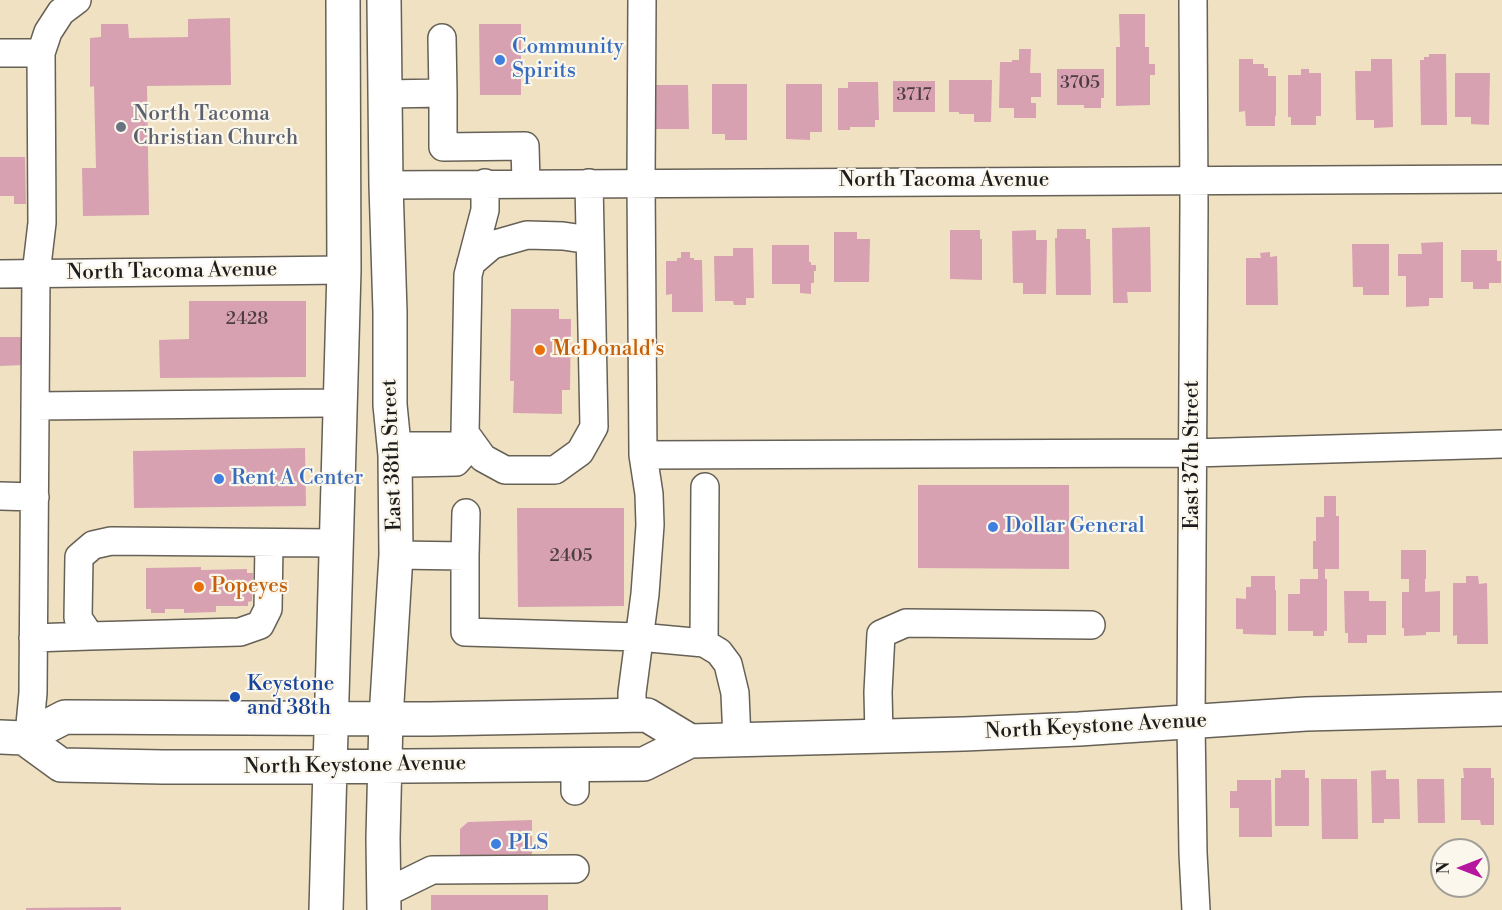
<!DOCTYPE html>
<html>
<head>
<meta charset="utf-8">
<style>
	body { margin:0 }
	#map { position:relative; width:1502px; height:910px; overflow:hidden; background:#f0e1c2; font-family:"Libre Bodoni",serif }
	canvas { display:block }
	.north { position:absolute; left:1430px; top:838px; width:60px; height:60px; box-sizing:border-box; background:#fbf7ec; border:2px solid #a29f99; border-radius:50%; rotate:270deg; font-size:16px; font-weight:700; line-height:24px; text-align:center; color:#1c1c1c }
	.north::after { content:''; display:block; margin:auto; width:21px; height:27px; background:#b5179e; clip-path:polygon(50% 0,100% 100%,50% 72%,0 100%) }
</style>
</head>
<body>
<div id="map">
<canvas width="1502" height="910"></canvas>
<div class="north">N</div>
</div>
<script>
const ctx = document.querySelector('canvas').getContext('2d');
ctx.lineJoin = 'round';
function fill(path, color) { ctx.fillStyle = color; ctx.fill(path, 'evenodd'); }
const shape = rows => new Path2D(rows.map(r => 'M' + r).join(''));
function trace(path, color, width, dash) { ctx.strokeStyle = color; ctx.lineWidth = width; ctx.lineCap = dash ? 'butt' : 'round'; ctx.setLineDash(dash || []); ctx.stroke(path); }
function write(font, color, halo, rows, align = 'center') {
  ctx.font = font + ' "Libre Bodoni",serif'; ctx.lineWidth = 4.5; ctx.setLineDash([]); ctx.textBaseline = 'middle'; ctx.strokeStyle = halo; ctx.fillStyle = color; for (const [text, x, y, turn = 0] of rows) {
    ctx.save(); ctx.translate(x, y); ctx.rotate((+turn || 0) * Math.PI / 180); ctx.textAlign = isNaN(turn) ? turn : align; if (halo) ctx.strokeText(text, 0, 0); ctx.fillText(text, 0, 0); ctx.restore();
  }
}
fill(shape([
	[1119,14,1145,14,1145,47,1149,47,1149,64,1155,64,1155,75,1150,75,1150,105,1116,106,1116,47,1120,47],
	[230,18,231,85,147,86,149,215,83,216,82,168,96,168,94,86,90,87,90,38,101,37,101,24,128,24,129,38,188,37,188,19],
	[479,24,521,24,521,95,480,95],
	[1019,49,1031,49,1030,73,1041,73,1041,97,1031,97,1031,103,1036,103,1036,118,1014,118,1014,108,999,108,1000,62,1012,62,1012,60,1019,60],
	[1429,54,1446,54,1447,125,1421,125,1420,60,1424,60,1424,57,1429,57],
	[1239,59,1253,59,1253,64,1264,64,1264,68,1268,68,1268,76,1276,76,1276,116,1275,116,1275,126,1246,126,1245,111,1239,112],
	[1371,59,1392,59,1393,127,1374,128,1374,120,1356,120,1355,71,1371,71],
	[1057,69,1104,69,1104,98,1101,98,1101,108,1084,108,1084,105,1057,105],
	[1301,69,1309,69,1309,73,1321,73,1321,116,1316,116,1316,125,1291,125,1291,117,1288,117,1288,75,1301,75],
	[1455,73,1490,73,1489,125,1471,124,1471,117,1455,117],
	[949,80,992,80,991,122,974,122,974,114,959,114,959,112,949,112],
	[893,81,935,81,935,112,893,112],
	[848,82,878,82,879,120,875,120,875,127,850,127,850,130,838,130,838,88,848,88],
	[712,84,747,84,747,140,725,140,725,134,712,134],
	[786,84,822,84,822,132,810,132,810,140,786,139],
	[655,85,688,85,689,129,656,129],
	[0,157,25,157,26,204,14,204,14,196,0,196],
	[1150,227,1151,292,1127,292,1128,303,1113,303,1112,228],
	[1057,229,1086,229,1086,239,1090,239,1091,295,1056,295,1055,238,1057,238],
	[950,230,980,230,980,239,982,239,982,280,950,279],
	[1036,230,1036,240,1047,240,1046,294,1023,294,1023,283,1013,283,1012,231],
	[834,232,857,232,857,239,870,239,869,282,834,282],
	[1443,242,1443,298,1429,298,1429,306,1406,307,1406,276,1398,276,1398,254,1422,254,1421,243],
	[1352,244,1389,244,1389,295,1363,295,1363,287,1353,287],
	[772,245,809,245,809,262,811,262,811,265,816,265,816,271,814,271,814,283,811,283,811,294,800,293,800,284,772,284],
	[733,248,753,248,754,298,746,298,746,305,734,305,733,301,715,301,714,256,733,256],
	[1461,250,1497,250,1497,261,1501,261,1501,283,1489,283,1489,289,1473,289,1473,282,1461,282],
	[681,252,690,252,690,258,694,258,694,260,702,260,703,312,672,312,672,294,666,295,666,261,677,261,677,258,681,258],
	[1270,252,1270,257,1277,256,1278,305,1246,305,1246,258,1261,258,1260,253],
	[189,301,306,301,306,377,160,378,159,340,189,339],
	[511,309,559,309,559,319,571,319,570,390,562,390,562,414,513,413,514,381,510,381],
	[0,337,23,337,24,365,0,366],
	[305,448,306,506,134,508,133,451],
	[918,485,1069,485,1069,569,918,568],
	[1324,496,1336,496,1336,516,1339,516,1339,569,1325,569,1325,579,1327,579,1327,631,1324,631,1324,636,1313,636,1313,631,1288,631,1288,594,1300,594,1300,579,1318,579,1318,569,1313,569,1313,541,1316,541,1316,517,1324,517],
	[517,508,624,508,624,606,518,607],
	[1401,550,1426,550,1426,579,1425,579,1425,592,1440,591,1440,632,1426,632,1426,635,1404,636,1404,628,1402,628,1402,592,1409,592,1409,579,1401,579],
	[201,567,201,570,247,569,247,573,253,573,252,601,248,602,248,606,216,606,216,612,184,613,184,609,165,609,165,613,151,613,151,609,146,609,146,568],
	[1251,576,1275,576,1275,590,1276,590,1276,635,1243,634,1243,629,1236,629,1236,598,1246,599,1246,587,1251,587],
	[1466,576,1478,576,1479,584,1487,583,1488,644,1457,644,1457,635,1453,636,1453,583,1466,583],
	[1344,591,1369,591,1369,601,1386,601,1386,635,1367,635,1367,643,1348,643,1348,633,1345,633],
	[1463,768,1491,768,1491,778,1494,778,1494,825,1481,825,1480,820,1461,820,1461,778,1464,778],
	[1281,770,1305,770,1305,778,1309,778,1309,826,1275,826,1275,778,1281,778],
	[1386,770,1386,779,1399,779,1400,819,1384,819,1384,823,1372,823,1371,771],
	[1321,779,1357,779,1358,839,1322,839],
	[1417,779,1444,779,1445,823,1418,823],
	[1237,780,1271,780,1272,837,1239,837,1239,808,1230,808,1230,791,1237,791],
	[532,820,532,859,460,859,460,829,468,822],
	[431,895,548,895,548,910,431,910],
	[121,907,121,910,26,910,26,908]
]), '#d7a1b1');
const minor = shape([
	[1193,0,1194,205,1191,723,1193,853,1196,910],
	[442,38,443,93],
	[0,53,41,53],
	[385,94,443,93,443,147,525,146,526,183],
	[485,183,485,210,468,275,465,433,483,458,505,470,555,470,580,452,594,427,589,183],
	[386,185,1502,179],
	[471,263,492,245,527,235,563,236,590,240],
	[0,274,344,270],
	[35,406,326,403,340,402],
	[410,446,452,446,463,454,456,462,410,463,405,455,410,446],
	[643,455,1193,453,1502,444],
	[0,496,35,497],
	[269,543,268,609,260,625,240,632,90,636,78,618,79,557,93,545,111,541,335,543],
	[396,555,465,556,465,632,639,637,704,643,719,652,728,664,735,693,737,740],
	[465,556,466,513],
	[33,638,90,636],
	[704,643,705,487],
	[632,715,632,693,645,594,650,525,649,494,643,455,641,182,642,0],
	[29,735,33,693,36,274,42,223,41,53,48,32,61,12,77,0],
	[879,736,878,692,881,634,906,623,1091,625],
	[575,791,575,764],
	[385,893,432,870,575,869]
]);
const major = shape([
	[384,0,386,185,390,312,390,405,395,455,396,555,386,718,383,838,384,910],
	[0,737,24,738,65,717,430,719,647,715,690,741],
	[24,738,61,765,163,767,291,767,644,764,690,741,964,734,1079,729,1306,714,1502,709],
	[326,910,344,270,343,0]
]);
trace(minor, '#666156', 30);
trace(major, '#666156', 36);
trace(minor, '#fff', 27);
trace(major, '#fff', 33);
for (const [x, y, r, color] of [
	[500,60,6,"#3f7fe0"],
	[121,127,6,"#6b7280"],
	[540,350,6,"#e8710a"],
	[219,479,6,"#3f7fe0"],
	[993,527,6,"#3f7fe0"],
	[199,587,6,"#e8710a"],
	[235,697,6,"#1a4fb4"],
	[496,844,6,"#3f7fe0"]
]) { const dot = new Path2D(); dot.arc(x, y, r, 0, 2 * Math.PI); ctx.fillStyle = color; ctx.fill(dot); trace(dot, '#fbf7ec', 2); }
write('18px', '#4b3d41', null, [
	["3705",1080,84],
	["3717",914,96],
	["2428",247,320],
	["2405",571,557]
]);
write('21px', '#366cbe', '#fbf7ec', [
	["Community",512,48],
	["Spirits",512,72],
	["Rent A Center",231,479],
	["Dollar General",1005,527],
	["PLS",508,844]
], 'left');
write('21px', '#5b616d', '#fbf7ec', [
	["North Tacoma",133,115],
	["Christian Church",133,139]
], 'left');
write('21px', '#1c1c1c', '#fbf7ec', [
	["North Tacoma Avenue",944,181],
	["North Tacoma Avenue",172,272,-1],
	["East 38th Street",393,455,-92],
	["East 37th Street",1193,455,-90],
	["North Keystone Avenue",1096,727,-3],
	["North Keystone Avenue",355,766,-1]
]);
write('21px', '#c56008', '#fbf7ec', [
	["McDonald's",552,350],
	["Popeyes",211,587]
], 'left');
write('21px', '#164399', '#fbf7ec', [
	["Keystone",247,685],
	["and 38th",247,709]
], 'left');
</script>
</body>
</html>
